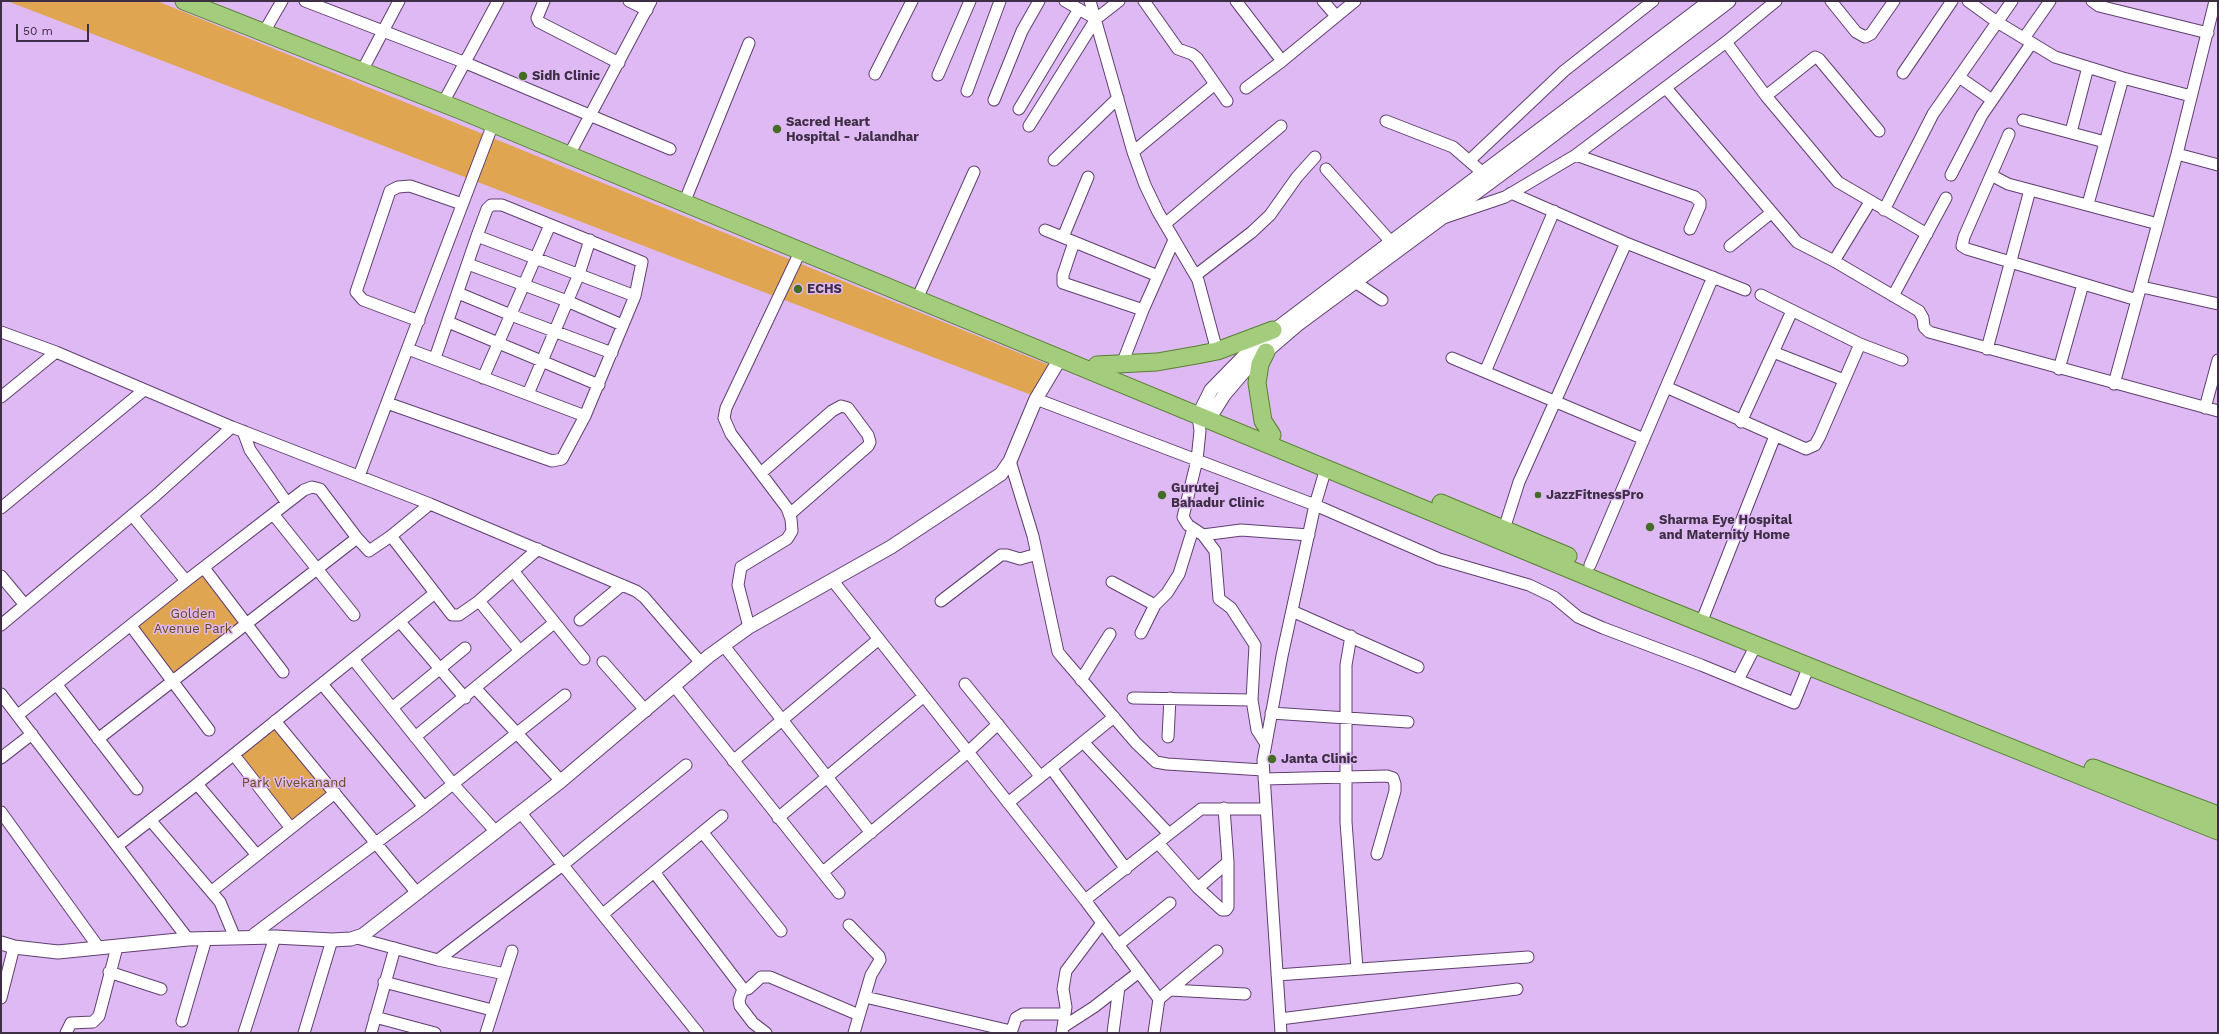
<!DOCTYPE html>
<html>
<head>
<meta charset="utf-8">
<style>
	body { margin:0 }
	#map { position:relative; width:2219px; height:1034px; overflow:hidden; background:#dfb9f3; font-family:"Work Sans",sans-serif }
	canvas { display:block }
	.frame { position:absolute; inset:0; border:2px solid #3d2e45; pointer-events:none }
	.scale { position:absolute; left:16px; top:24px; width:73px; height:18px; box-sizing:border-box; border:2px solid #3d2e45; border-top:0; padding-left:5px; font-size:12px; line-height:14px; white-space:nowrap; color:#3d2e45; -webkit-text-stroke:3px #dfb9f3; paint-order:stroke }
</style>
</head>
<body>
<div id="map">
<canvas width="2219" height="1034"></canvas>
<div class="frame"></div>
<div class="scale">50 m</div>
</div>
<script>
const ctx = document.querySelector('canvas').getContext('2d');
ctx.lineJoin = 'round';
function fill(path, color) { ctx.fillStyle = color; ctx.fill(path, 'evenodd'); }
const shape = rows => new Path2D(rows.map(r => 'M' + r).join(''));
function trace(path, color, width, dash) { ctx.strokeStyle = color; ctx.lineWidth = width; ctx.lineCap = dash ? 'butt' : 'round'; ctx.setLineDash(dash || []); ctx.stroke(path); }
function write(font, color, halo, rows, align = 'center') {
  ctx.font = font + ' "Work Sans",sans-serif'; ctx.lineWidth = 3; ctx.setLineDash([]); ctx.textBaseline = 'middle'; ctx.strokeStyle = halo; ctx.fillStyle = color; for (const [text, x, y, turn = 0] of rows) {
    ctx.save(); ctx.translate(x, y); ctx.rotate((+turn || 0) * Math.PI / 180); ctx.textAlign = isNaN(turn) ? turn : align; if (halo) ctx.strokeText(text, 0, 0); ctx.fillText(text, 0, 0); ctx.restore();
  }
}
fill(shape([
	[7,1,157,1,1051,366,1034,396],
	[204,570,246,623,176,677,132,626],
	[275,722,333,792,294,823,239,751]
]), '#e0a550');
const minor = shape([
	[305,1,466,63,670,149],
	[544,1,537,18,539,22,619,63],
	[629,1,647,10],
	[1065,1,1096,19,1119,1],
	[1090,1,1133,152,1145,185,1158,212,1198,280,1217,351],
	[1144,1,1178,49,1192,54,1197,58,1227,101],
	[1236,1,1282,61],
	[1323,1,1336,16],
	[1831,1,1856,32,1865,37,1871,34,1894,1],
	[1968,1,1997,22,2055,57,2123,78,2191,96],
	[2092,1,2099,6,2208,33],
	[264,32,282,1],
	[2024,38,2050,1],
	[1726,42,1766,96,1838,182,1927,234],
	[362,71,399,1],
	[1903,73,1952,1],
	[875,74,912,1],
	[938,75,970,1],
	[1959,77,1992,100],
	[1246,88,1282,61,1355,1],
	[1666,88,1797,242,1834,261,1919,311,1923,318,1924,327,1929,332,2218,411],
	[967,91,1000,1],
	[1766,96,1815,57,1819,59,1879,131],
	[994,100,1022,31,1039,1],
	[443,103,498,1],
	[1019,109,1079,9],
	[2023,120,2105,142],
	[1386,121,1453,147,1483,173],
	[1029,126,1096,19],
	[2071,132,2088,67],
	[2009,134,1964,237,1962,246,1967,249,2137,300],
	[1133,152,1215,84],
	[2177,154,2218,165],
	[569,155,651,1],
	[1576,155,1695,197,1700,202,1700,206,1690,229],
	[1054,160,1118,98],
	[1470,160,1564,71,1653,1],
	[1326,169,1391,242],
	[1951,175,1982,115,2031,44],
	[1991,175,2008,184,2158,224],
	[1511,193,1626,243,1745,290],
	[684,203,749,43],
	[2088,204,2123,78],
	[1884,210,1933,114,2012,1],
	[1446,217,1505,197,1576,155,1726,42,1776,1],
	[1165,224,1281,126],
	[1045,230,1158,276],
	[1063,237,1088,177],
	[1074,242,1063,275,1063,283,1143,310],
	[1730,246,1771,213],
	[1834,261,1870,202],
	[468,264,567,301,622,325],
	[1196,275,1252,232,1270,215,1297,177,1315,157],
	[1355,282,1382,300],
	[2142,287,2218,304],
	[458,293,511,315,612,353],
	[1761,295,1860,344,1902,360],
	[1893,296,1946,198],
	[917,299,974,172],
	[419,321,363,300,356,292,390,191,398,187,410,186,462,204],
	[448,322,599,385],
	[1,332,56,352,232,427,430,504,636,591,644,597,701,663],
	[408,349,585,416,635,296,642,262,502,205,491,205,487,209,477,236],
	[1987,349,2030,190],
	[1773,352,1844,380],
	[435,358,477,236,635,296],
	[1452,358,1644,439],
	[1122,364,1143,310,1174,240],
	[2059,369,2083,284],
	[1485,372,1554,211],
	[483,378,550,225],
	[2114,384,2177,154,2215,1],
	[1666,387,1806,449,1815,445,1820,436,1860,344],
	[528,394,579,274,590,240],
	[1,397,56,352],
	[1036,399,1315,505,1439,559,1529,585,1554,597,1578,617,1603,628,1701,665,1794,703,1809,666],
	[387,403,552,461,562,459,585,416],
	[2205,408,2218,360],
	[1198,416,1200,431,1197,460,1183,517,1188,525,1203,535,1215,551,1219,599,1231,608,1255,645,1252,700,1257,730,1266,744],
	[1741,422,1792,311],
	[243,431,250,450,287,503],
	[1010,461,1033,536,1058,652,1062,657,1136,743,1156,762,1167,764,1263,770],
	[761,473,832,411,841,406,848,408,868,435,870,442,868,446,790,514],
	[359,476,493,124],
	[1,508,144,390],
	[273,514,354,615],
	[132,515,186,581],
	[1504,529,1519,482,1626,243],
	[1203,535,1241,530,1309,535],
	[391,536,452,615,459,615,479,601],
	[1590,565,1713,277],
	[204,568,283,672],
	[514,572,584,659],
	[1,576,25,605],
	[833,581,1085,900,1159,999],
	[1112,582,1155,605],
	[941,601,1001,555,1007,555,1020,559,1037,554],
	[1292,611,1418,667],
	[580,620,622,585],
	[400,622,465,698],
	[1701,623,1775,436],
	[1,625,155,496,232,427],
	[131,626,209,730],
	[749,627,738,585,741,567,787,539,792,531,791,519,787,508,731,434,724,418,726,408,800,252],
	[1141,633,1155,605,1167,593,1179,574,1193,529],
	[1351,636,1346,665,1346,822,1357,969],
	[724,646,871,833],
	[520,651,479,601,538,549],
	[353,659,453,784,496,832],
	[603,662,646,711],
	[1081,680,1110,634],
	[1738,680,1756,645],
	[322,684,424,807],
	[965,684,1040,776],
	[57,685,137,789],
	[675,687,839,893],
	[476,689,561,781],
	[1,694,188,939],
	[1133,698,1252,700],
	[392,708,465,648],
	[1271,713,1408,722],
	[18,715,186,581,304,490,312,487,320,489,357,538,369,551,391,536,430,504],
	[275,721,417,893],
	[415,737,554,623],
	[1168,737,1170,698],
	[98,739,357,538],
	[1083,742,1169,834],
	[234,755,290,827],
	[1,758,32,734],
	[733,761,879,639],
	[1051,768,1126,869],
	[1264,779,1387,776,1393,778,1395,784,1395,791,1377,854],
	[197,784,256,854],
	[1008,803,1114,717],
	[1,812,99,948],
	[520,812,698,1033],
	[778,818,924,696],
	[151,821,220,902,235,938],
	[703,833,781,931],
	[1158,843,1198,888,1222,910,1226,910,1228,907,1228,862,1224,808],
	[117,846,197,784,435,593],
	[654,872,743,989,748,989,761,977,770,977,859,1015],
	[823,872,968,752,998,724],
	[1198,888,1228,862],
	[212,891,335,793],
	[1085,900,1201,809,1266,809],
	[603,914,722,816],
	[849,925,879,956,880,960,871,975,854,1033],
	[252,937,254,934,424,807,565,695],
	[357,938,438,960,505,974],
	[1118,945,1170,903],
	[438,960,564,864,686,765],
	[109,972,161,989],
	[1277,975,1528,957],
	[384,982,492,1010],
	[743,989,739,1000,740,1006,753,1023,766,1033],
	[1170,990,1245,994],
	[865,997,1011,1031],
	[1,998,14,947],
	[375,1017,435,1033],
	[1280,1019,1517,989],
	[182,1021,206,939],
	[1063,1027,1094,1007,1139,972],
	[66,1033,71,1023,93,1022,99,1016,117,947],
	[244,1033,275,937],
	[304,1033,332,940],
	[371,1033,395,948],
	[486,1033,512,951],
	[1011,1033,1016,1018,1023,1014,1065,1014],
	[1062,1033,1066,1007,1063,989,1066,971,1102,923],
	[1113,1033,1119,987],
	[1154,1033,1159,999,1217,951],
	[1281,1033,1263,760,1282,656,1315,505,1326,468]
]);
const tertiary = shape([
	[1198,416,1211,390,1255,345,1710,1],
	[1209,419,1224,395,1247,368,1297,325,1527,155,1729,1],
	[1,943,14,947,58,952,188,939,275,937,332,940,351,939,363,935,561,781,709,656,749,627,891,547,1001,474,1010,461,1036,399,1061,357]
]);
const primary = shape([
	[184,1,460,110,1639,598,2218,831],
	[1266,352,1260,364,1257,383,1263,421,1272,435],
	[1097,365,1157,362,1197,355,1217,351,1273,330],
	[1441,503,1568,556],
	[2093,768,2218,815]
]);
trace(minor, '#603f71', 13);
trace(tertiary, '#603f71', 15);
trace(primary, '#588032', 19);
trace(minor, '#fff', 11);
trace(tertiary, '#fff', 13);
trace(primary, '#a3cd7d', 17);
for (const [x, y, r, color] of [
	[523,76,5,"#456c27"],
	[777,129,5,"#456c27"],
	[798,289,5,"#456c27"],
	[1162,495,5,"#456c27"],
	[1538,495,4,"#456c27"],
	[1650,527,5,"#456c27"],
	[1272,759,5,"#456c27"]
]) { const dot = new Path2D(); dot.arc(x, y, r, 0, 2 * Math.PI); ctx.fillStyle = color; ctx.fill(dot); trace(dot, '#dfb9f3', 1.5); }
write('bold 13px', '#3d2e45', '#dfb9f3', [
	["Sidh Clinic",532,76],
	["Sacred Heart",786,122],
	["Hospital - Jalandhar",786,137],
	["ECHS",807,289],
	["Gurutej",1171,488],
	["Bahadur Clinic",1171,503],
	["JazzFitnessPro",1546,495],
	["Sharma Eye Hospital",1659,520],
	["and Maternity Home",1659,535],
	["Janta Clinic",1281,759]
], 'left');
write('13px', '#6b4a19', '#dfb9f3', [
	["Golden",193,614],
	["Avenue Park",193,629],
	["Park Vivekanand",294,783]
]);
</script>
</body>
</html>
